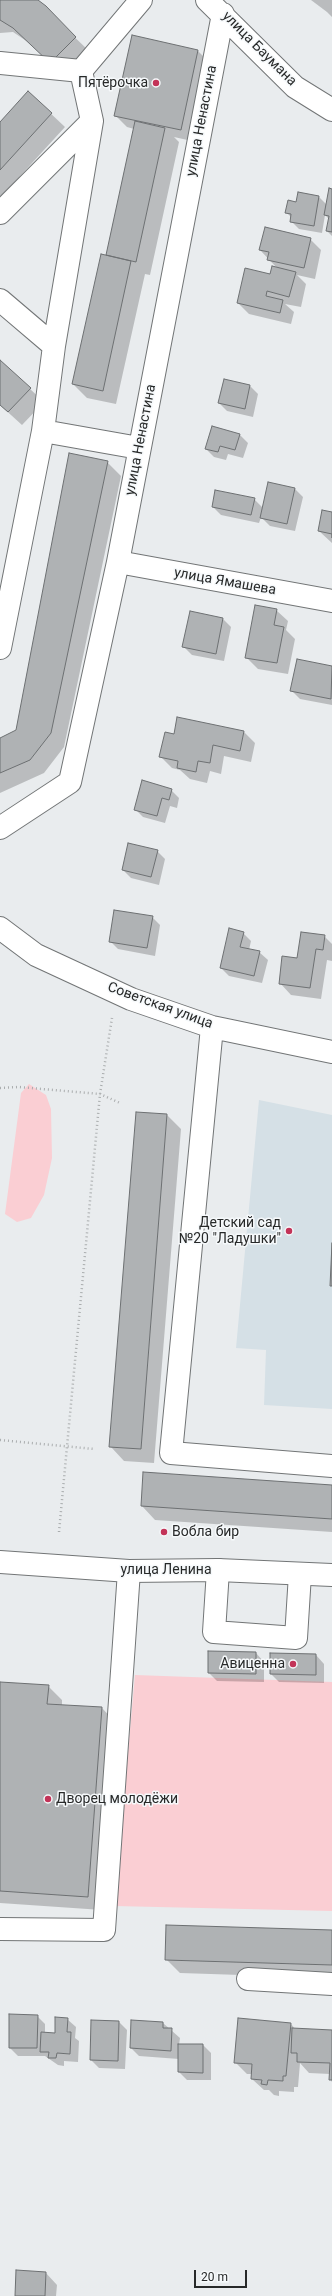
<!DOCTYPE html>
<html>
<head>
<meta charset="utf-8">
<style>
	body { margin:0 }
	#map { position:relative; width:332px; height:2296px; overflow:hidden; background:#e9ecee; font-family:Roboto,sans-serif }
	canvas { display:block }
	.scale { position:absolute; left:194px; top:2270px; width:53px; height:18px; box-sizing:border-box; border:2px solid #272929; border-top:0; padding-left:5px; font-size:12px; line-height:14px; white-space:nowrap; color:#272929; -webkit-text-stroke:3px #f6f9fb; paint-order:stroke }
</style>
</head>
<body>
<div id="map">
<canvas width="332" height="2296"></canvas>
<div class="scale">20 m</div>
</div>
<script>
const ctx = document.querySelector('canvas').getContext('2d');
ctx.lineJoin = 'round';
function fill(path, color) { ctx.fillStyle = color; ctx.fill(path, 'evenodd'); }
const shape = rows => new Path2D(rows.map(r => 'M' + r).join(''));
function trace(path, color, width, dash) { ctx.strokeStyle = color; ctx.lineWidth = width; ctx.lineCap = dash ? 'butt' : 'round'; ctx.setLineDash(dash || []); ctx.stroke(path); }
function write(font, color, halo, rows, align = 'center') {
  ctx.font = font + ' Roboto,sans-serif'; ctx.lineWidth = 3; ctx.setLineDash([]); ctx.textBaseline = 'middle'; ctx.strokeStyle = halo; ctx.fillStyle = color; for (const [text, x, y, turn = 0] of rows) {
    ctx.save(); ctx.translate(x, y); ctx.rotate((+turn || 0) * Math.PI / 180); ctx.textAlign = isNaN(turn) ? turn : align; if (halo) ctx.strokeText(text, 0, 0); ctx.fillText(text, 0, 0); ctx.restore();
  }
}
fill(shape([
	[259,1100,332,1115,332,1409,264,1405,266,1350,236,1348]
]), '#d5e0e6');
fill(shape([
	[29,1084,46,1095,51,1109,52,1158,44,1195,31,1218,17,1222,5,1214,21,1093],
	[135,1675,332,1682,332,1911,114,1906]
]), '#faced3');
fill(shape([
	[0,0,36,0,89,51,65,76,28,42,13,32,0,33],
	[311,0,332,0,332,17,327,12],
	[133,36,198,51,209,62,192,141,174,137,179,142,150,275,145,274,116,404,87,398,73,384,106,256,134,129,127,127,116,116],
	[28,92,65,127,0,198,0,123],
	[332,190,332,236,327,231,330,220,325,215,322,233,299,229,291,221,292,218,287,213,319,197,327,205],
	[310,239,321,250,315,279,297,275,306,284,301,307,285,304,294,312,291,324,249,314,238,303,277,268,260,250],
	[0,361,44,402,22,425,0,405],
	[250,386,258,394,253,417,227,411,219,403],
	[239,434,248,443,243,458,228,454,226,460,214,457,206,449],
	[107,462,121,476,64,747,44,773,0,793,0,739,17,731],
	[294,488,303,497,295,531,270,526,261,517,259,523,221,515,213,507,254,499,263,508],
	[332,513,332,543,319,531],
	[276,610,288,621,286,630,295,639,288,674,258,669,246,657],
	[223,619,231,627,224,661,192,655,183,646],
	[297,660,332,667,332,705,300,699,292,691],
	[244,732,255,743,251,762,224,756,221,774,210,771,207,783,190,779,180,770,172,768,161,757,174,735],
	[171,790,179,798,177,808,170,806,165,823,143,817,135,809],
	[157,851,165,859,159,885,131,878,123,870],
	[152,917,160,925,155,956,118,949,110,941],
	[243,933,251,941,249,950,259,952,268,960,262,983,229,976,221,968],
	[324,936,332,944,332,961,327,960,321,999,291,995,280,983,298,959],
	[137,1113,167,1115,181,1129,154,1463,124,1461,111,1447],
	[332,1486,332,1532,155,1520,142,1506],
	[256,1653,264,1662,264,1682,217,1681,209,1673],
	[316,1655,324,1664,324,1683,279,1682,271,1674],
	[0,1683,48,1686,62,1700,62,1706,102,1708,115,1722,102,1910,0,1903],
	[332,1931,332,1978,180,1973,166,1959],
	[37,2016,45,2024,45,2033,56,2034,67,2019,76,2027,75,2038,79,2041,78,2062,64,2061,64,2066,58,2065,45,2056,18,2056,10,2048],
	[132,2021,163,2023,180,2038,179,2045,203,2045,211,2053,211,2080,187,2080,179,2072,179,2059,139,2056,131,2048],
	[119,2022,127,2030,125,2069,99,2068,91,2060],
	[291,2024,296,2030,332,2031,332,2082,330,2079,330,2074,309,2073,300,2063,298,2087,294,2087,294,2092,279,2091,279,2096,274,2095,269,2090,264,2090,252,2079,253,2074,247,2074,235,2062],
	[46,2273,57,2285,56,2296,16,2296]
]), '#0003');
const building = shape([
	[0,0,38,0,46,6,76,37,50,63,13,28,0,20,0,0],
	[132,35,198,50,181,130,114,116,132,35],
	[28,91,52,113,0,170,0,122,28,91],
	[135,121,165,128,136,262,106,255,135,121],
	[329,188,332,189,332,232,326,231,329,216,324,215,329,188],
	[298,192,319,196,314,226,290,222,291,214,285,213,288,200,296,202,298,192],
	[265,227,311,238,304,268,267,260,269,252,259,250,265,227],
	[101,254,131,261,103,391,72,384,101,254],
	[272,266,296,272,289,297,267,291,266,296,283,300,280,313,237,303,245,268,270,274,272,266],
	[0,360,31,388,8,412,0,405,0,360],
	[224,379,250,385,245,409,218,403,224,379],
	[212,426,240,434,235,450,220,446,218,452,205,449,212,426],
	[69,453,108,461,51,733,30,760,0,773,0,738,16,730,69,453],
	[268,482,295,488,287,524,260,518,268,482],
	[215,490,255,498,251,515,212,507,215,490],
	[322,510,332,512,332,538,332,534,318,531,322,510],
	[255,605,277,609,274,625,284,627,277,663,245,658,255,605],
	[190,611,223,618,216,654,182,647,190,611],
	[297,659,332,666,331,699,290,691,297,659],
	[177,717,244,731,240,751,213,745,210,763,198,761,196,772,177,768,178,761,159,757,165,732,174,734,177,717],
	[142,780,172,789,169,800,162,798,157,816,134,810,142,780],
	[128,843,158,850,151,877,122,870,128,843],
	[114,910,153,916,147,948,109,942,114,910],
	[229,928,244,932,240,947,260,951,254,976,220,968,229,928],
	[301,932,325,935,323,950,316,949,310,988,279,984,282,956,297,958,301,932],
	[136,1112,167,1114,141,1449,109,1447,136,1112],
	[332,1243,332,1286,330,1286,332,1243],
	[143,1472,332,1485,332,1519,141,1506,143,1472],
	[208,1651,256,1652,256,1674,208,1673,208,1651],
	[270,1653,316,1654,316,1675,270,1674,270,1653],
	[0,1682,49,1685,47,1704,102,1707,88,1897,0,1891,0,1682],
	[166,1925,332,1930,332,1965,165,1960,166,1925],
	[9,2014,38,2015,37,2048,9,2048,9,2014],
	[55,2017,68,2018,67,2032,71,2032,70,2054,57,2053,56,2058,48,2058,49,2052,40,2052,41,2032,55,2033,55,2017],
	[238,2018,291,2023,286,2076,283,2076,283,2081,268,2080,267,2085,261,2084,262,2080,251,2079,252,2064,234,2063,238,2018],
	[91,2020,119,2021,118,2061,90,2060,91,2020],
	[131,2020,163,2022,163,2028,172,2028,171,2051,130,2048,131,2020],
	[292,2028,332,2030,332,2080,329,2080,330,2063,297,2062,297,2053,291,2053,292,2028],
	[178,2044,203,2044,203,2073,178,2072,178,2044],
	[16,2270,46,2272,45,2296,15,2296,16,2270]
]);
fill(building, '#afb2b4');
trace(building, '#6d7072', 1);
const minor = shape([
	[207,0,295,87,332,110],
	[0,63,81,71,141,0],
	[0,213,92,121],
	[0,300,54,346,92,121,81,71],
	[54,346,43,431,139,448],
	[118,562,332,601],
	[0,648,43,431],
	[0,828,70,782,118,562,223,14],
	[0,928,36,955,131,999,212,1027,332,1052],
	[212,1027,171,1453,332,1466],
	[218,1570,214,1632,296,1638,300,1574],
	[0,1929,104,1930,129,1571],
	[248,1979,332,1984]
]);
const major = shape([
	[0,1562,129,1571,218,1570,332,1575]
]);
trace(minor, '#727576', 24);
trace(major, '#727576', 24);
trace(shape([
	[0,1088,19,1087,100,1094,120,1103],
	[0,1440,94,1449],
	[59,1532,100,1094,112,1018]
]), '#aaadae', 2.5, [1, 3]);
trace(minor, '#fff', 22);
trace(major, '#fff', 22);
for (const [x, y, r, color] of [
	[156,83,4,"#c33358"],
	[289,1231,4,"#c33358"],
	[164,1532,4,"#c33358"],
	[293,1664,4,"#c33358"],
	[48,1799,4,"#c33358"]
]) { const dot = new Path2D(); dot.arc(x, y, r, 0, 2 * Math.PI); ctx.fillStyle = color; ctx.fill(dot); trace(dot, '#f6f9fb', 1.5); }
write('14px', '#272929', '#f6f9fb', [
	["улица Баумана",259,49,45],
	["улица Ненастина",202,121,-79],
	["улица Ненастина",141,440,-79],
	["улица Ямашева",225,582,10],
	["Советская улица",160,1006,20],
	["улица Ленина",166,1570]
]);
write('14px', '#272929', '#f6f9fb', [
	["Пятёрочка",148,83],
	["Детский сад",281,1223],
	["№20 \"Ладушки\"",281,1239],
	["Вобла бир",172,1532,"left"],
	["Авиценна",285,1664],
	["Дворец молодёжи",56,1799,"left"]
], 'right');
</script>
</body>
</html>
